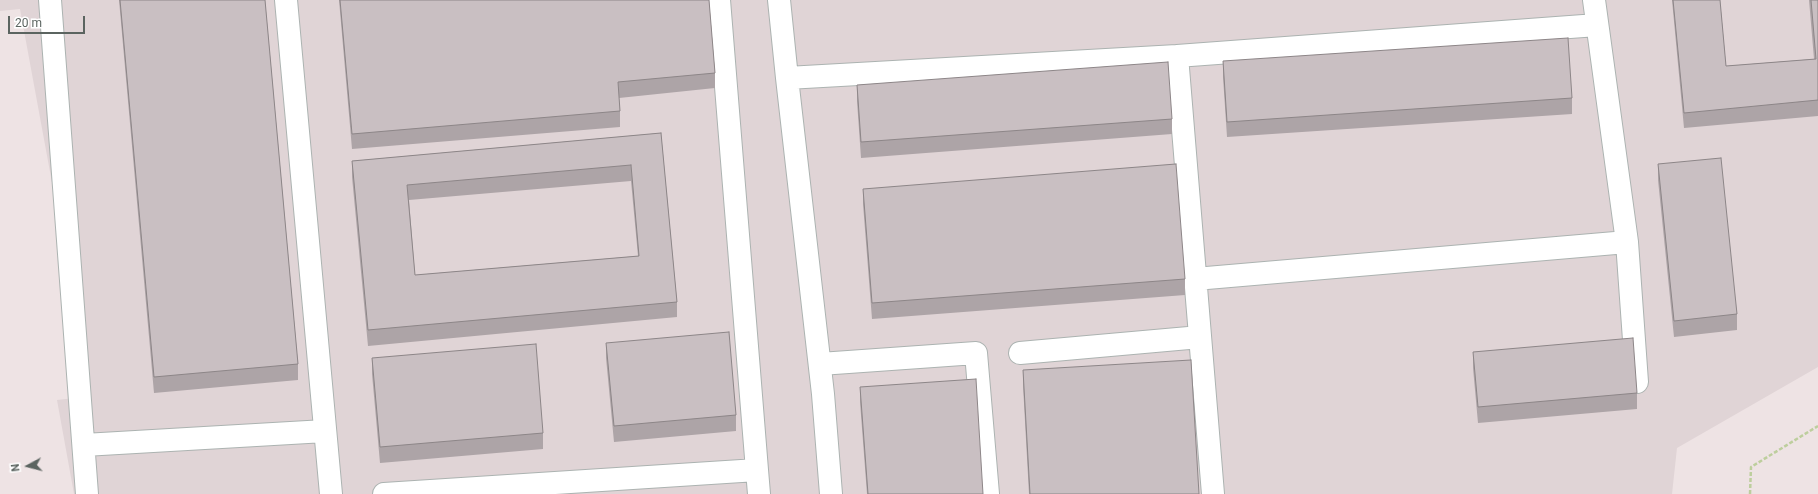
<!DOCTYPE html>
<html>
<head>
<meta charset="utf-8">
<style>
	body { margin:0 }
	#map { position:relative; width:1818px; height:494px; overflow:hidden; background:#eee3e4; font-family:Roboto,sans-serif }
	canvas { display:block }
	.north { position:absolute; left:8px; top:446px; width:40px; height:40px; -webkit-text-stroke:3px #fff; paint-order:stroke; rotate:263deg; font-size:11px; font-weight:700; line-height:16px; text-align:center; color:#5b6460 }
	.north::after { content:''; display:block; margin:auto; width:14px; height:18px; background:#5b6460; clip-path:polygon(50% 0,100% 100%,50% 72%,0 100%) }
	.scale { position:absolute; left:8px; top:16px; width:77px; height:18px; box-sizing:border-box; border:2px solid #5b6460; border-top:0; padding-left:5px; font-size:12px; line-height:14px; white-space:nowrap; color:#5b6460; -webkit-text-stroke:3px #fff; paint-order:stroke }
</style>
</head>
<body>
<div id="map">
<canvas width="1818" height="494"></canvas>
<div class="north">N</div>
<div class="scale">20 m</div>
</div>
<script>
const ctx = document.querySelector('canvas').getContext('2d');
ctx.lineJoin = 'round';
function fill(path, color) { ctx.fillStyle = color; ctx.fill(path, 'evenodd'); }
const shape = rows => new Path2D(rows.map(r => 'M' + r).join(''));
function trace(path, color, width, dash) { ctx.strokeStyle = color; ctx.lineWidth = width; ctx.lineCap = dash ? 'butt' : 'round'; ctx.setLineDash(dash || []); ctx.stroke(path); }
fill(shape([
	[0,0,1818,0,1818,367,1677,448,1672,494,74,494,57,400,75,398,55,199,20,9,0,11]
]), '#e0d4d6');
const minor = shape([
	[50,0,87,494],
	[286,0,331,494],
	[719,0,757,470],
	[779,0,787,78,823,394,831,494],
	[1594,0,1627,242,1637,382],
	[1177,56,1213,494],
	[787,78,1177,56,1597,25],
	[1195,279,1627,242],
	[1020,353,1200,337],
	[820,364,976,353,988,494],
	[84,445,325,431],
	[384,494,757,470,759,494]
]);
trace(minor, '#acb3b1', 24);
trace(shape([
	[1750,494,1751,467,1818,426]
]), '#bdce9d', 2.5, [4, 2]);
trace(minor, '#fff', 22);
fill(shape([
	[119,0,265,0,298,364,298,380,154,393],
	[339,0,709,0,715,73,715,88,619,98,620,111,620,127,352,149],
	[1672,0,1720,0,1726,66,1814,59,1809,0,1818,0,1818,116,1684,128],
	[1223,61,1572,98,1572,114,1227,137,1223,77],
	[857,85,1172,119,1172,134,861,158,857,101],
	[661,133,677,302,677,317,368,346,352,177,352,161],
	[631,181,638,256,415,275,409,200],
	[1658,164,1737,314,1737,330,1674,337,1658,180],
	[863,189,1185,279,1185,295,872,319,863,204],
	[606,343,736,415,736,431,614,442,606,358],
	[1473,352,1637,393,1637,409,1478,423,1473,368],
	[372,358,543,433,543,449,380,463,372,374],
	[1023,370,1199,494,1029,494,1023,385],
	[860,387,983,494,867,494,860,402]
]), '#ada4a7');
const building = shape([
	[120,0,265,0,298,364,154,377,120,0],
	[340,0,709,0,715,73,618,82,620,111,352,134,340,0],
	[1673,0,1720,0,1726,66,1816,59,1811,0,1818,0,1818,100,1684,113,1673,0],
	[1568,38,1572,98,1227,122,1223,61,1568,38],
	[1168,62,1172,119,861,142,857,85,1168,62],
	[661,133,677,302,368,330,352,161,661,133],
	[631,165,639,256,415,275,407,185,631,165],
	[1721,158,1737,314,1674,321,1658,164,1721,158],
	[1176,164,1185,279,872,303,863,189,1176,164],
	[729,332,736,415,614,426,606,343,729,332],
	[1633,338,1637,393,1478,407,1473,352,1633,338],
	[536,344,543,433,380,447,372,358,536,344],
	[1191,360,1199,494,1030,494,1023,370,1191,360],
	[976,379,983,494,868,494,860,387,976,379]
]);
fill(building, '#c9bfc2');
trace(building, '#8d8688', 1);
</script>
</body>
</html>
